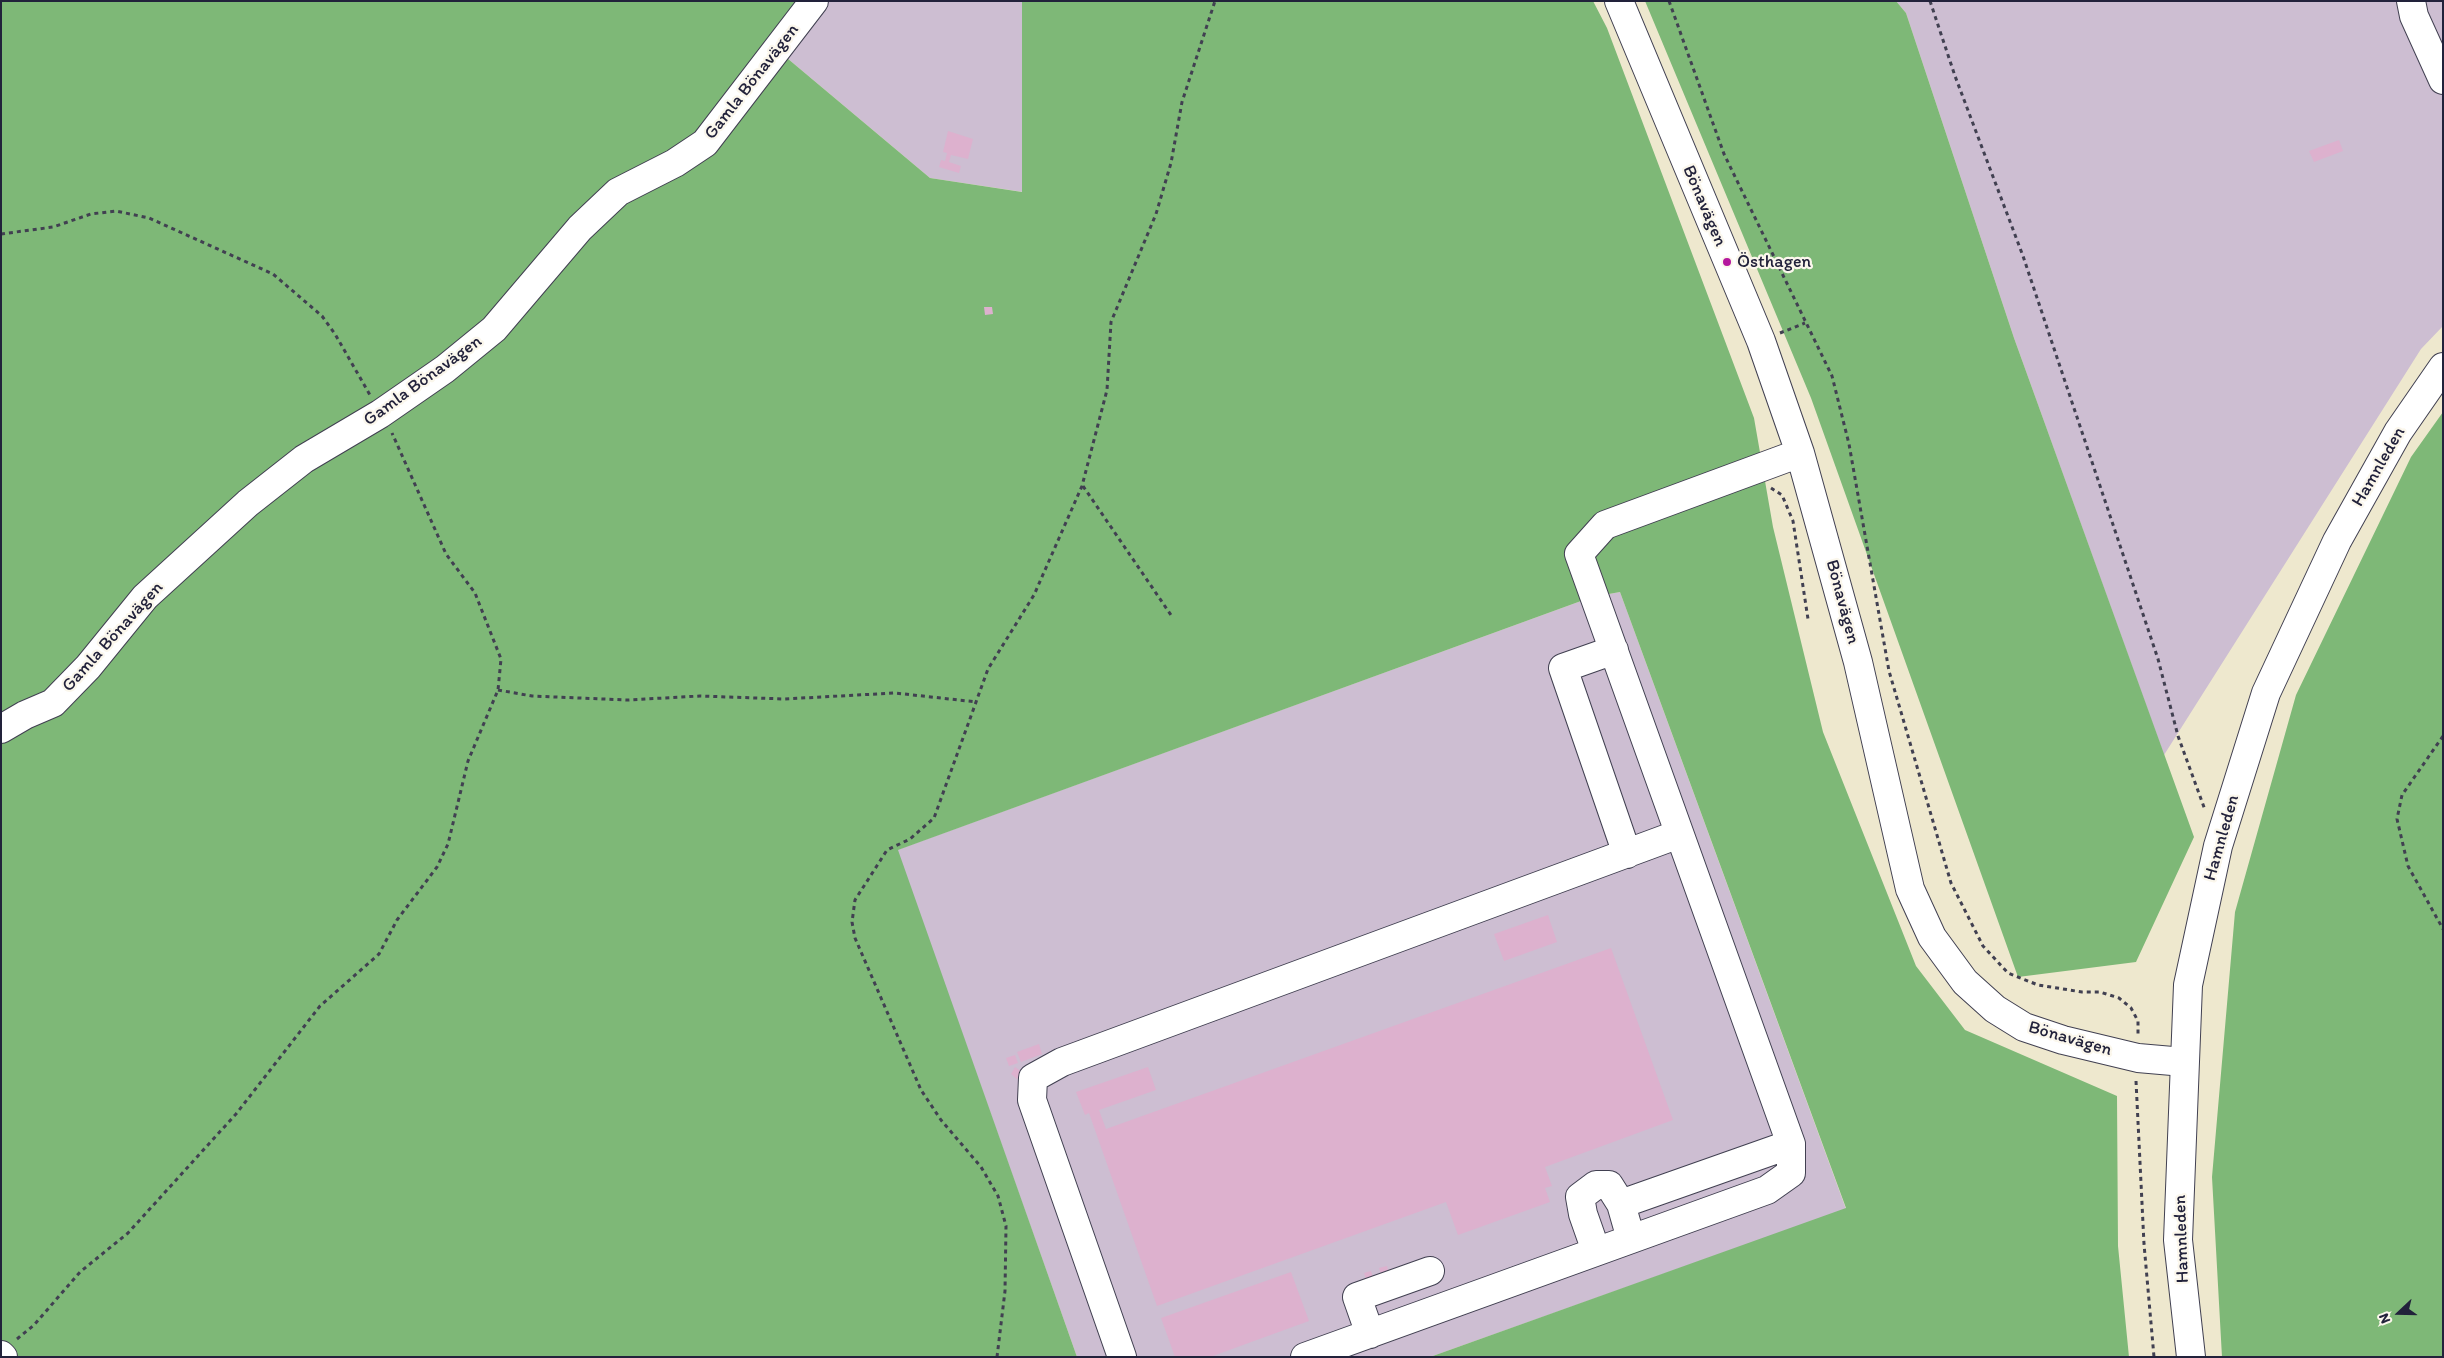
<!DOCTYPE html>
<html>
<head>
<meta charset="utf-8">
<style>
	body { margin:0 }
	#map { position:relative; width:2444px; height:1358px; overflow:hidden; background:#eee8ce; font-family:Itim,sans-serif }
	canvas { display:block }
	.frame { position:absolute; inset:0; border:2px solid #22223b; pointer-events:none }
	.north { position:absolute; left:2374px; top:1288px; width:50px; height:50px; -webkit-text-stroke:4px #fbf7ec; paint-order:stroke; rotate:249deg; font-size:14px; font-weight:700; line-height:20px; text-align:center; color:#22223b }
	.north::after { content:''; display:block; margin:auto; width:18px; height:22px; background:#22223b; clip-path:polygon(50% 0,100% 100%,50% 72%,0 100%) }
</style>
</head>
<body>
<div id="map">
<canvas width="2444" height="1358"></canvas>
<div class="frame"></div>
<div class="north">N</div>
</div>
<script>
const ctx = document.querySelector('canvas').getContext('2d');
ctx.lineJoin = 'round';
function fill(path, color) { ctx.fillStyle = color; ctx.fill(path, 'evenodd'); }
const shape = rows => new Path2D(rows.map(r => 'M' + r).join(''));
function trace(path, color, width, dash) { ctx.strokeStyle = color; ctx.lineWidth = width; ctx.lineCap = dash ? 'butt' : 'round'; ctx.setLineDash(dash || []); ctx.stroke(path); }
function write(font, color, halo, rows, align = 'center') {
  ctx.font = font + ' Itim,sans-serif'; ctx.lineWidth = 4.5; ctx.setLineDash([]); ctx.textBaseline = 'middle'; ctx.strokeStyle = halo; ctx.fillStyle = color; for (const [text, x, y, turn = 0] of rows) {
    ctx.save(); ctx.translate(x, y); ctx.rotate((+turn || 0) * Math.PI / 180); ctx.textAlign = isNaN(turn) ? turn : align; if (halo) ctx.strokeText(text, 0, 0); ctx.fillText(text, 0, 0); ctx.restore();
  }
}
fill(shape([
	[822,1,1022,1,1023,192,930,178,781,53],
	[1896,1,2443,1,2443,326,2421,349,2164,755,2014,338,1906,13],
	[1620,592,1846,1209,1430,1357,1077,1357,897,850,1592,597]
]), '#cdbed2');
fill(shape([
	[1,1,822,1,781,53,930,178,1022,192,1022,1,1593,1,1607,28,1754,418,1773,527,1823,732,1916,966,1965,1030,2117,1096,2118,1246,2129,1357,1430,1357,1846,1208,1620,592,1592,597,898,850,1077,1357,1,1357],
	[1645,1,1896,1,1906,13,2014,338,2194,837,2136,962,2018,977,1811,398],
	[2443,412,2443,1357,2222,1357,2212,1177,2235,912,2296,695,2411,457]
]), '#7eb877');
fill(shape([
	[948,131,973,139,968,159,951,155,949,162,961,166,959,173,939,167,941,160,945,161,947,153,943,152],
	[2339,140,2343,151,2314,162,2309,151],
	[984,307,992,307,993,314,985,315],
	[1548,915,1557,942,1504,961,1494,934],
	[1611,948,1673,1120,1545,1167,1552,1186,1545,1188,1550,1202,1458,1235,1446,1202,1157,1306,1089,1113,1085,1115,1076,1092,1148,1067,1156,1090,1099,1110,1106,1129],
	[1039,1044,1042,1054,1021,1062,1017,1052],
	[1015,1055,1018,1063,1009,1066,1006,1058],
	[1015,1067,1022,1072,1017,1079,1011,1074],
	[1387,1266,1389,1274,1382,1277,1379,1268],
	[1371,1271,1374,1282,1368,1285,1364,1273],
	[1291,1272,1309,1321,1210,1357,1175,1357,1161,1318]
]), '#ddb1ce');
const minor = shape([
	[1619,1,1761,341,1800,453,1858,662,1910,889,1932,937,1965,982,1995,1009,2024,1027,2063,1040,2138,1058,2184,1062],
	[2411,1,2414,16,2443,80],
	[1614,650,1563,668,1627,854],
	[1,729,25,715,53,703,88,667,145,597,248,503,304,459,380,414,445,369,494,329,580,228,618,192,675,163,705,143,814,1],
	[1631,1239,1621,1204,1791,1144],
	[1596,1251,1583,1214,1580,1197,1596,1185,1609,1185,1621,1204],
	[1370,1334,1357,1297,1430,1271],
	[1,1355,3,1357],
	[1122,1357,1032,1100,1033,1078,1062,1062,1679,834],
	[1305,1357,1767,1190,1791,1173,1791,1144,1579,554,1605,525,1800,453]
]);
const major = shape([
	[2191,1357,2178,1240,2188,985,2218,846,2266,693,2337,541,2398,432,2443,367]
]);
trace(minor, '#414051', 30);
trace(major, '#414051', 30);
trace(shape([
	[1669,1,1724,154,1832,376,1849,444,1889,671,1951,883,1983,946,2008,973,2038,985,2082,992,2100,992,2119,998,2131,1008,2138,1021,2138,1034],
	[1930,1,1955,76,2023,256,2158,659,2178,736,2205,810],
	[1,234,53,227,91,214,116,211,149,218,273,274,322,316,335,334,370,395],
	[1780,333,1805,323],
	[1083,486,1173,618],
	[1771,488,1782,495,1793,521,1808,619],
	[498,690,532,696,628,700,700,696,784,699,895,693,977,702],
	[2443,736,2402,795,2397,819,2408,866,2443,929],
	[2136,1081,2144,1244,2154,1357],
	[17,1339,34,1325,80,1272,128,1233,236,1114,320,1006,379,954,397,920,437,867,448,844,468,761,498,690,501,659,475,593,446,554,392,433],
	[997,1357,1005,1291,1006,1226,998,1196,981,1167,941,1120,921,1090,855,938,852,922,855,900,887,850,910,839,934,818,988,669,1034,595,1082,486,1107,390,1111,322,1156,214,1171,163,1182,102,1215,1]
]), '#414051', 3, [4, 4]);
trace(minor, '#fff', 28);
trace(major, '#fff', 28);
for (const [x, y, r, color] of [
	[1727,262,5,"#b5179e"]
]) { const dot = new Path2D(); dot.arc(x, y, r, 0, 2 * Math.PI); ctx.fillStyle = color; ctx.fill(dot); trace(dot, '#fbf7ec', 2); }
write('18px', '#22223b', '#fbf7ec', [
	["Gamla Bönavägen",752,82,-52],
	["Bönavägen",1704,206,67],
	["Gamla Bönavägen",423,381,-36],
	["Hamnleden",2379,467,-60],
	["Bönavägen",1842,602,75],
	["Gamla Bönavägen",113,637,-48],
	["Hamnleden",2222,838,-74],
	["Bönavägen",2070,1039,16],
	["Hamnleden",2182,1239,-92]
]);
write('18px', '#22223b', '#fbf7ec', [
	["Östhagen",1737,262]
], 'left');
</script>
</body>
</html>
